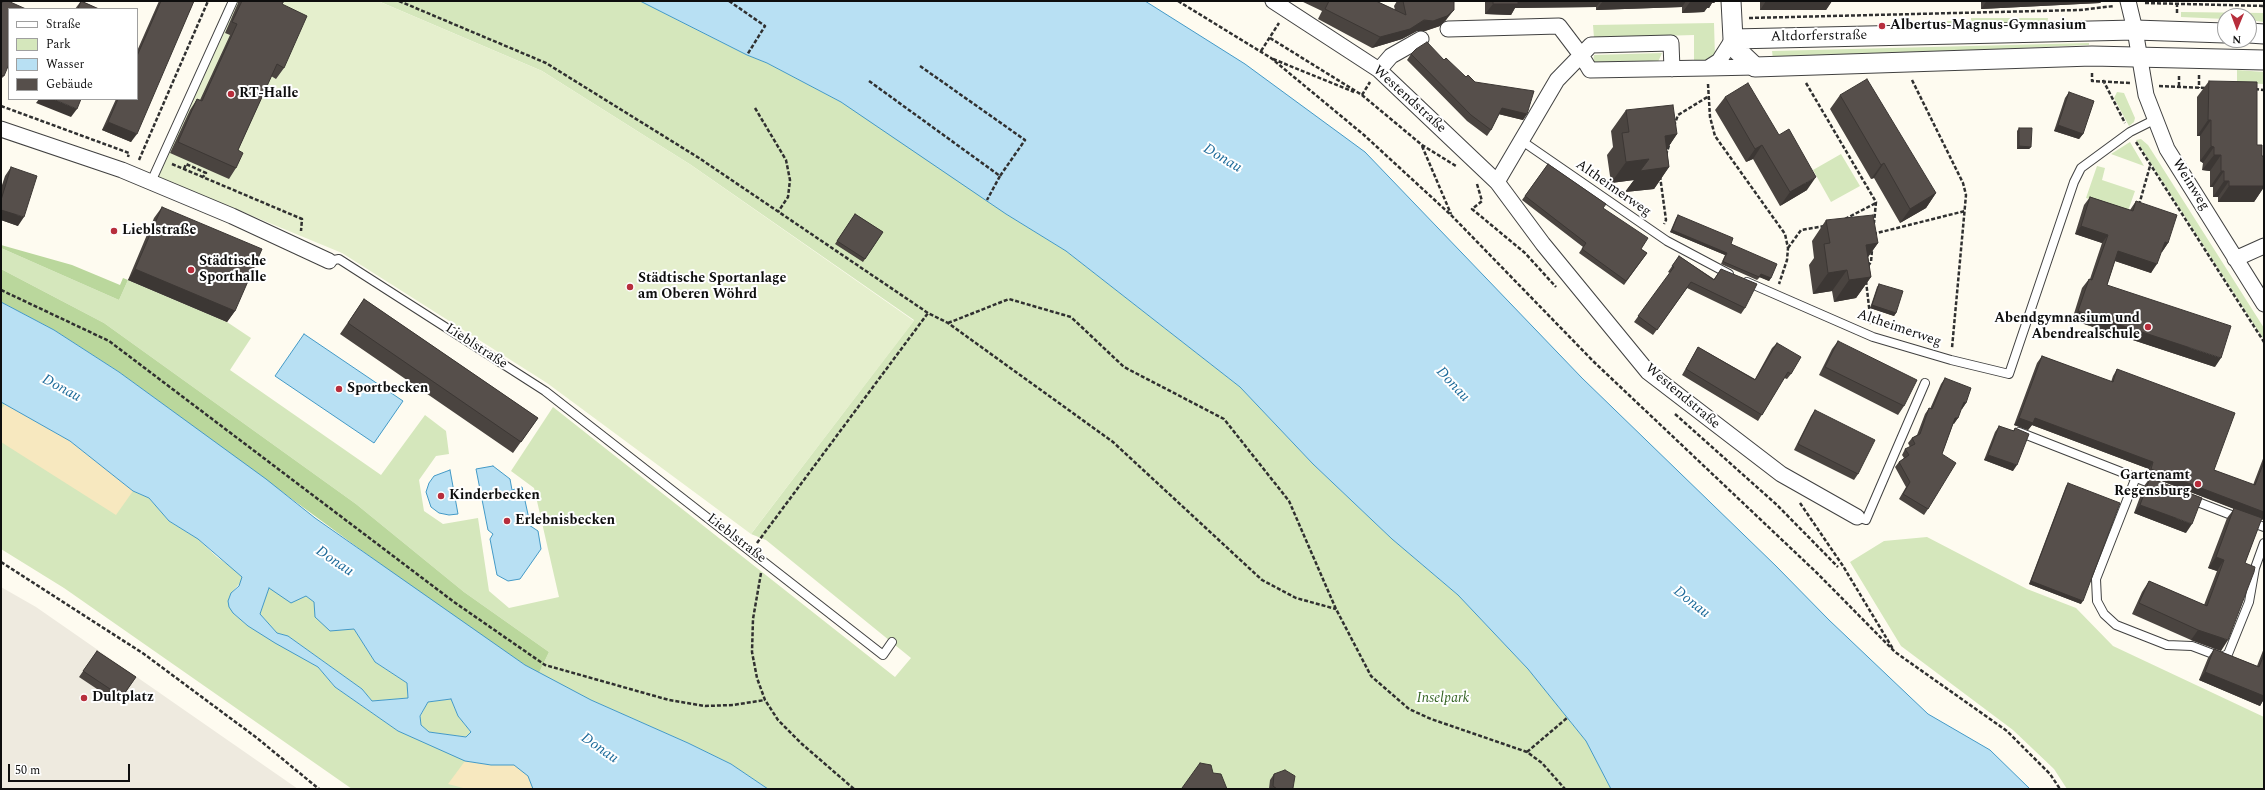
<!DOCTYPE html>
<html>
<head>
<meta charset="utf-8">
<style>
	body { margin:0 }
	#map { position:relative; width:2265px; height:790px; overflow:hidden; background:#fefbf0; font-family:Spectral,serif }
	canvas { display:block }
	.frame { position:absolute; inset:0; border:2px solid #0e0e0e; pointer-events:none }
	.legend { position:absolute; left:8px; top:8px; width:130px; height:92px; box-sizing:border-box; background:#fff; border:1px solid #9f9f9f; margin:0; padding:5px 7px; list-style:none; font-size:12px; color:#0e0e0e }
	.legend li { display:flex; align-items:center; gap:8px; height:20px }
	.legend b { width:20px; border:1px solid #9f9f9f }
	.north { position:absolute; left:2217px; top:8px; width:40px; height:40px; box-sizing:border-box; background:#fff; border:1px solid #9f9f9f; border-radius:50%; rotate:181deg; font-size:11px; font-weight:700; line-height:16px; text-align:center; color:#0e0e0e }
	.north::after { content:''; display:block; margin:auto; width:14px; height:18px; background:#b72e3c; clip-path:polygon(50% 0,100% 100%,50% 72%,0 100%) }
	.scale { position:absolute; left:8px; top:764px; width:122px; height:18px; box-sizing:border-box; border:2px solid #0e0e0e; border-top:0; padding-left:5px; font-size:12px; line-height:14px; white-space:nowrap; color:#0e0e0e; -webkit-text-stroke:3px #fff; paint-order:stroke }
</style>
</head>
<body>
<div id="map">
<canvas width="2265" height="790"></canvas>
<div class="frame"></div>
<ul class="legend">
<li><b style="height:5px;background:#fff"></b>Straße</li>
<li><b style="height:11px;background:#d5e7bc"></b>Park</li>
<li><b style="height:11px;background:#b8e0f3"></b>Wasser</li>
<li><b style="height:11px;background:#564f4b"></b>Gebäude</li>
</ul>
<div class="north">N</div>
<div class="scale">50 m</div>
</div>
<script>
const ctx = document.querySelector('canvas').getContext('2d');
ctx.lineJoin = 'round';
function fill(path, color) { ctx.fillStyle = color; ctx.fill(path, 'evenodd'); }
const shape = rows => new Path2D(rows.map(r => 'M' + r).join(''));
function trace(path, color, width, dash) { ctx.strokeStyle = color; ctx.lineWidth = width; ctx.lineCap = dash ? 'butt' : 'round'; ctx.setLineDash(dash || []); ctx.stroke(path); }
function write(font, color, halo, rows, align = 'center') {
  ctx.font = font + ' Spectral,serif'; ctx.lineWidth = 4; ctx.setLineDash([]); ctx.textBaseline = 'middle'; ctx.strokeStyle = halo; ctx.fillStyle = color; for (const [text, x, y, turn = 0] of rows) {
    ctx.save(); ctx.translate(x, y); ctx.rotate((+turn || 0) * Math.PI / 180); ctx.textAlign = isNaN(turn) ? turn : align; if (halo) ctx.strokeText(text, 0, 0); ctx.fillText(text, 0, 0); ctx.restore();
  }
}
fill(shape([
	[378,1,640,1,747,55,767,63,841,102,895,134,1006,214,1066,251,1240,387,1313,464,1392,539,1458,595,1528,669,1586,741,1611,789,768,789,731,764,688,743,591,700,539,673,549,652,464,592,356,504,104,323,1,269,1,248,119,300,128,280,227,322,251,338,230,370,381,475,425,415,446,431,449,454,436,456,419,480,424,511,443,524,478,518,489,591,509,608,559,597,534,488,511,471,553,407,895,677,911,658,766,540,751,534,914,320,691,165,542,71],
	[2181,12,2264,13,2264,22,2249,20,2249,16,2225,16,2225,19,2181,17],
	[1971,18,2048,18,2047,26,1971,27],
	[1912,21,1953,21,1953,25,1912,28],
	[1714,23,1715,58,1708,62,1694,62,1694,35,1594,38,1593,25],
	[2089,43,2089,45,1773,59,1772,51],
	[1662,53,1658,62,1593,64,1594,55],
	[2237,70,2264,72,2264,84,2237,83],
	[2117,92,2124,93,2135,118,2134,122,2129,126,2114,98],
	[2141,139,2148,145,2264,328,2264,340,2136,140],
	[2130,142,2144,166,2111,154],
	[1841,154,1860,186,1831,202,1813,170],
	[2097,166,2105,168,2102,180,2135,191,2128,211,2086,198],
	[1,402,133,491,149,498,169,521,198,539,217,557,237,571,242,577,242,581,231,593,233,613,248,626,318,667,335,687,398,731,533,789,352,789,64,588,1,549],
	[1927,537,2027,589,2076,608,2113,646,2264,717,2264,789,2067,789,2054,769,2013,730,1901,646,1850,562,1884,541],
	[269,588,306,596,354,629,375,662,407,683,408,698,372,701,362,689,288,636,277,633,260,614],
	[451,699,458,716,471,732,466,737,429,732,421,726,420,717,428,702]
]), '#d5e7bc');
fill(shape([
	[1,245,72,265,120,285,123,278,128,280,119,300,1,248],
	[1,269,104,323,356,504,464,592,549,652,539,673,525,665,421,594,119,372,54,330,1,302]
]), '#bad79c');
fill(shape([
	[5,404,70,441,133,491,116,515,1,442,1,410],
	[465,761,491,765,514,765,552,789,467,789,448,784]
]), '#f7e8bf');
fill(shape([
	[230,1,378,1,542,71,691,165,914,321,751,534,547,383,342,253,151,174]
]), '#e5efcd');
fill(shape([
	[1,587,36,607,298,789,1,789]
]), '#eeeadf');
const water = shape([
	[640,1,1145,1,1245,64,1365,152,1582,378,1776,566,1829,620,1928,714,1990,750,2030,789,1611,789,1586,741,1528,669,1458,595,1392,539,1313,464,1240,387,1066,251,1006,214,841,102,767,63,747,55,640,1],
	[1,302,54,330,119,372,266,479,315,518,525,665,591,700,688,743,731,764,768,789,533,789,528,776,514,765,491,765,465,761,398,731,335,687,318,667,275,643,248,626,233,613,229,607,228,601,231,593,239,586,242,577,198,539,169,521,149,498,133,491,70,441,1,402,1,302],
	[269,588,291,603,306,596,314,602,315,617,330,631,354,629,375,662,407,683,408,698,372,701,362,689,288,636,277,633,260,614,269,588],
	[451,699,458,716,471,732,466,737,429,732,421,725,420,716,428,702,451,699],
	[304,334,403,401,374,443,275,376,304,334],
	[493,466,510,479,512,490,522,487,529,519,526,523,538,531,541,549,520,579,508,581,497,575,490,539,493,534,488,530,476,469,493,466],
	[450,470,458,514,449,515,439,513,431,507,426,492,429,483,434,476,450,470]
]);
fill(water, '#b8e0f3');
trace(water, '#4399c6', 1);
const service = shape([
	[1522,141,1667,241,1729,274],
	[151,182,233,1],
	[329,261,339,259,545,391,883,655,892,642],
	[1747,282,1873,337,1951,360,2009,374,2074,182,2081,168,2130,132,2154,120],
	[2019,432,2157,486],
	[2136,477,2096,579,2097,601,2104,614,2116,625,2167,645,2192,646,2221,657,2228,654,2249,602,2255,568,2264,543],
	[2190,499,2239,518],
	[1857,517,1866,520,1925,383],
	[2250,522,2264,527]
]);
const minor = shape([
	[1273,1,1379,70,1497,182,1543,244,1648,372,1781,474,1857,517],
	[2128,1,2135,30,2146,95,2167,149,2264,304],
	[1448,29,1559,26,1581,55,1590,70,1708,68,1719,61,1733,39],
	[1708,68,1755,67],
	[1379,70,1391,56,1421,39],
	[1,129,122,170,232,216,329,261],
	[1497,182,1557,80,1591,45,1671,43,1672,69],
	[2235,259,2264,246]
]);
const tertiary = shape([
	[1731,1,1733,39,1737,50,1755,67,2092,56,2264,60],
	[2249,33,2264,34],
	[1733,39,2135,30,2225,33]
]);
trace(service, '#414141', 10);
trace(minor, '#414141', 17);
trace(tertiary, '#414141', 21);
trace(shape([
	[399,1,546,63,699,158,928,313,948,323,1113,442,1262,580,1296,598,1336,609],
	[729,1,765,26,747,55],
	[1178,1,1271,58,1364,135,1452,216,1593,361,1817,573,1895,652,2007,731,2050,774,2060,789],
	[2145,3,2264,6],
	[2177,3,2177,15],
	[1749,18,2080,10,2114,6],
	[1270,38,1362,95,1422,145,1456,166],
	[1261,51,1279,23],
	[1273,59,1354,92],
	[920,66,1025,140,1000,176],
	[2092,73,2092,81,2130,83],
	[2199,75,2199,88],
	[2179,76,2179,87],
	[1912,80,1963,183,1966,195,1952,348],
	[2103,80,2125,123],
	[869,81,1000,176,987,200],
	[1806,83,1876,202,1874,223],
	[1708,84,1710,117,1715,136,1785,234,1788,248,1787,260,1779,284],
	[2159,86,2206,88],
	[2255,89,2264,90],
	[1362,95,1370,82],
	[1,106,129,153,128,157],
	[755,108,786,160,790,180,788,197,778,212],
	[1674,126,1678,115,1709,96],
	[2136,142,2264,342],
	[1422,146,1451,214],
	[1666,155,1670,142],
	[139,160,208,1],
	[172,164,302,219,301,231],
	[184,169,186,164,206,173,203,177],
	[1660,176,1666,220,1664,224],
	[1477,184,1482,201,1472,209,1525,253,1556,287],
	[2139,205,2150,166],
	[1845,219,1876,203],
	[1873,234,1965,211],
	[1788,248,1801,230,1825,226],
	[1868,266,1871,262,1872,250],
	[1866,281,1871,324],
	[1,290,109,341,454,602,545,665,669,700,705,706,733,705,765,700],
	[948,323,1009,299,1071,317,1124,367,1224,419,1289,501,1336,609,1371,676,1409,709,1431,719,1527,752,1542,763,1565,789],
	[1675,414,1777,505,1838,567],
	[1800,503,1843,566,1893,649],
	[757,543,928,313],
	[1,562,144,654,257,738,319,789],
	[761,573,753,619,752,652,757,678,765,700,778,720,802,744,854,789],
	[1527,752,1567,718]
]), '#303030', 2.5, [4, 2]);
trace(service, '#fff', 8);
trace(minor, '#fff', 15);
trace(tertiary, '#fff', 19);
fill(shape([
	[2,1,8,1,4,76,1,79,1,3],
	[81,1,99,9,75,9],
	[159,1,194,1,131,142,102,130,116,99,137,99,137,51],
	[238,1,284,1,282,4,284,68,276,79,271,76,238,150,236,168,229,179,170,153,190,110,197,99,200,100,230,35,225,33,238,3],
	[1301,1,1376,1,1395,10,1394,6,1397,1,1454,1,1446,20,1440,26,1425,31,1417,31,1402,39,1372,48,1318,19,1322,11],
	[1485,1,1716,1,1714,3,1712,3,1709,8,1707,8,1704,12,1682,13,1682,7,1596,10,1596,7,1515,8,1511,15,1485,14],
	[1760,1,1832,1,1826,10,1760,10],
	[1981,1,2102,1,2100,3,1981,9],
	[1411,54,1466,77,1527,114,1523,120,1499,114,1491,130,1487,136,1467,121,1407,60],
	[2209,81,2257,145,2262,156,2264,156,2264,187,2254,202,2218,202,2218,197,2213,197,2213,187,2210,187,2210,171,2202,170,2203,163,2200,161,2200,136,2197,136,2197,97],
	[2069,92,2083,134,2079,139,2054,131,2065,98],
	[1840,95,1936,193,1926,208,1900,223,1874,178,1871,179,1830,109],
	[1725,97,1779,135,1807,190,1780,206,1753,159,1746,162,1715,110],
	[1626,110,1677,134,1667,149,1669,167,1654,189,1625,192,1634,180,1611,183,1607,155,1613,147,1611,131],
	[2019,128,2031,147,2029,149,2017,149,2017,131],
	[1548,164,1603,208,1641,249,1647,253,1624,285,1579,253,1583,247,1522,200],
	[11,167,18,226,1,220,1,188,5,176],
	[2090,197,2130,210,2136,201,2168,243,2162,252,2161,251,2151,273,2115,261,2107,285,2215,367,2072,320,2082,288,2089,279,2090,279,2102,243,2075,234,2084,205],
	[162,207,235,311,227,322,128,280,154,218],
	[855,214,883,232,863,262,835,244],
	[1678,215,1731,244,1771,278,1769,281,1760,277,1757,280,1721,264,1725,255,1670,232,1676,218],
	[1826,220,1878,243,1868,257,1871,277,1856,298,1834,302,1832,291,1813,294,1809,265,1814,258,1812,241],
	[1679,256,1714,279,1721,269,1745,308,1741,314,1687,288,1653,335,1634,322,1670,273,1668,272],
	[1879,284,1896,313,1894,316,1870,308,1877,287],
	[364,299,538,418,513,453,340,334],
	[1838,341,1904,406,1898,415,1819,375,1832,349],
	[1777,343,1791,374,1787,379,1784,378,1758,421,1682,375,1698,347,1755,379,1772,348],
	[2042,356,2111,382,2113,376,2117,369,2214,470,2253,485,2264,456,2264,520,2261,519,2245,563,2221,651,2191,640,2132,614,2142,592,2149,581,2204,605,2217,571,2208,568,2227,518,2234,509,2146,475,2149,469,2032,425,2028,430,2014,425,2037,363],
	[1945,378,1966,403,1962,409,1961,408,1958,418,1953,424,1942,454,1928,509,1924,515,1899,499,1906,487,1895,467,1899,462,1904,458,1902,455,1905,449,1910,447,1908,443,1912,438,1917,435,1925,414,1929,408,1930,409,1941,384],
	[1815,410,1858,474,1854,480,1794,450,1811,416],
	[1999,426,2013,431,2015,428,2013,471,1984,460,1995,432],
	[2150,478,2186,533,2134,513,2144,486],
	[2068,483,2081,604,2029,584,2066,486],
	[2264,648,2264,699,2260,706,2199,680,2208,658,2214,649,2257,666],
	[97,651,136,677,118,703,79,677],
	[1274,774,1293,788,1293,789,1269,789,1270,780]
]), '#4a4440');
fill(shape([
	[1516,1,1601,1,1596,7,1515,8,1511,15,1485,14,1493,4],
	[1603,1,1686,1,1682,7,1596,10],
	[1709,1,1716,1,1714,3,1712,3,1709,8,1707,8,1704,12,1682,13,1690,2],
	[1766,1,1832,1,1826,10,1760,10],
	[2009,1,2102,1,2100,3,1981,9,1986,2],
	[1454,10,1446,20,1440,26,1425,31,1417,31,1402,39,1372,48,1380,37],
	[39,99,53,99,77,109,71,117,36,103],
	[1502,108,1527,114,1523,120,1498,114],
	[2208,120,2211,120,2200,136,2197,136],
	[108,122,137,134,131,142,102,130],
	[2058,125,2083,134,2079,139,2054,131],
	[1677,134,1662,156,1665,136],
	[1762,145,1753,159,1746,162,1755,149],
	[2019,146,2031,147,2029,149,2017,149],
	[2211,146,2214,147,2203,163,2200,161],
	[2214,155,2221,155,2210,171,2202,170],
	[1649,159,1669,167,1654,189,1625,192,1634,180,1611,183,1626,162],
	[1884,163,1874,178,1871,179,1881,165],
	[2221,171,2224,171,2213,187,2210,187],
	[1816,177,1807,190,1780,206,1790,192],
	[2224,181,2229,181,2218,197,2213,197],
	[2229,186,2264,186,2264,187,2254,202,2218,202],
	[1936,193,1926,208,1900,223,1910,209],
	[1,210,24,217,18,226,1,220],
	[2081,226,2108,235,2102,243,2075,234],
	[1672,230,1727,253,1725,255,1670,232],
	[2165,242,2168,243,2162,252,2158,251],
	[1878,243,1863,264,1866,245],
	[2118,251,2157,264,2151,273,2112,260],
	[135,269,235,311,227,322,128,280],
	[1847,270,1832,291,1813,294,1828,273],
	[1761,274,1771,278,1769,281,1759,277],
	[1871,277,1856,298,1834,302,1849,280],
	[1872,305,1896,313,1894,316,1870,308],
	[2078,311,2221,358,2215,367,2072,320],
	[1964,402,1966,403,1962,409,1960,408],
	[1955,418,1958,418,1954,424,1952,423],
	[2019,418,2035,418,2153,462,2149,469,2032,425,2028,430,2014,425],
	[1988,455,2017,465,2013,471,1984,460],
	[2151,469,2264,512,2264,520,2146,475],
	[2140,505,2192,524,2186,533,2134,513],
	[2216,557,2224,560,2217,571,2208,568],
	[2031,581,2083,601,2081,604,2029,584],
	[2198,630,2228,640,2221,651,2191,640],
	[2205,672,2264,696,2264,699,2260,706,2199,680]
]), '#3c3734');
const building = shape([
	[3,1,8,1,26,9,9,9,9,64,4,76,1,75,1,4,3,1],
	[81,1,99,9,78,9,81,1],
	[161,1,194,1,137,134,108,122,118,99,137,99,137,56,161,1],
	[242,1,284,1,282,4,307,16,284,68,277,64,238,150,243,153,236,168,178,142,197,99,202,101,237,24,232,22,242,1],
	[1329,1,1376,1,1406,15,1403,1,1454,1,1454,10,1447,16,1433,21,1424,20,1410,29,1380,37,1325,9,1329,1],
	[1493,1,1518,1,1518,4,1493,4,1493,1],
	[1690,1,1712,1,1690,2,1690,1],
	[1986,1,2009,1,1986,2,1986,1],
	[1427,42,1444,60,1446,58,1466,77,1468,75,1475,82,1534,91,1527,114,1502,108,1491,130,1471,115,1411,54,1416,49,1427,42],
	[1867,79,1936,193,1910,209,1884,163,1881,165,1840,95,1867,79],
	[2209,81,2257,82,2257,145,2262,145,2262,156,2264,156,2264,186,2229,186,2229,181,2224,181,2224,171,2221,171,2221,155,2214,155,2214,147,2211,146,2211,120,2208,120,2209,81],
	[1748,83,1779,135,1789,129,1816,177,1790,192,1762,145,1755,149,1725,97,1748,83],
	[2069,92,2094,101,2083,134,2058,125,2069,92],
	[53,99,81,99,77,109,53,99],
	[1673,105,1677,134,1665,136,1669,167,1640,171,1649,159,1626,162,1622,133,1629,132,1626,110,1673,105],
	[2019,128,2032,128,2031,147,2019,146,2019,128],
	[1548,164,1606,204,1603,208,1648,238,1641,249,1647,253,1626,281,1582,249,1586,243,1525,196,1548,164],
	[11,167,37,176,24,217,1,210,1,200,11,167],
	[2090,197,2133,211,2136,201,2177,215,2168,243,2165,242,2157,264,2118,251,2107,285,2231,326,2221,358,2078,311,2089,279,2092,280,2108,235,2081,226,2090,197],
	[162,207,262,249,235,311,135,269,162,207],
	[855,214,883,232,865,259,837,241,855,214],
	[1678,215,1733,238,1731,244,1777,264,1771,278,1761,274,1759,277,1724,262,1723,261,1727,253,1672,230,1678,215],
	[1873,215,1878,243,1866,245,1871,277,1849,280,1847,270,1828,273,1824,244,1830,243,1826,220,1873,215],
	[1679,256,1714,280,1721,269,1757,284,1745,308,1691,282,1657,330,1638,316,1674,267,1672,266,1679,256],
	[1879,284,1903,291,1896,313,1872,305,1879,284],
	[364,299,538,418,521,442,348,323,364,299],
	[1838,341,1917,380,1904,406,1825,367,1838,341],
	[1777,343,1801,357,1791,374,1788,372,1762,415,1686,369,1698,347,1755,380,1777,343],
	[2042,356,2113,382,2117,369,2235,413,2214,470,2255,485,2264,462,2264,512,2151,469,2153,462,2035,418,2033,423,2019,418,2042,356],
	[1945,378,1971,388,1966,403,1964,402,1958,418,1955,418,1942,454,1956,463,1928,509,1903,494,1910,482,1899,462,1909,455,1905,449,1915,444,1912,438,1920,434,1929,408,1932,409,1945,378],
	[1815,410,1875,440,1858,474,1798,444,1815,410],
	[1999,426,2014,431,2015,428,2029,434,2017,465,1988,455,1999,426],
	[2150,478,2202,498,2192,524,2140,505,2150,478],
	[2068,483,2120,503,2083,601,2031,581,2068,483],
	[2234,508,2262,518,2245,563,2255,567,2254,572,2228,640,2198,630,2139,603,2149,581,2207,606,2224,560,2216,557,2234,508],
	[2214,649,2259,667,2264,654,2264,696,2205,672,2214,649],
	[97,651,136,677,122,697,83,671,97,651],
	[1200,763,1211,765,1213,773,1221,774,1227,789,1183,789,1182,788,1200,763],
	[1285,770,1295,776,1293,788,1291,789,1277,789,1273,786,1274,774,1285,770]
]);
fill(building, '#564f4b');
trace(building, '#3c3734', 1);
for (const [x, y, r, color] of [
	[1882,26,4,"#b72e3c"],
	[231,94,4,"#b72e3c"],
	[114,231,4,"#b72e3c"],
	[191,270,4,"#b72e3c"],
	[630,287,4,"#b72e3c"],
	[2148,327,4,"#b72e3c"],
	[339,389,4,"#b72e3c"],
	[2198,484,4,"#b72e3c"],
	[441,496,4,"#b72e3c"],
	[507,521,4,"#b72e3c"],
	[84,698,4,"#b72e3c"]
]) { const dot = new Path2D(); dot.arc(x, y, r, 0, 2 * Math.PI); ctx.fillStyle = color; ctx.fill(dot); trace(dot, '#fff', 1.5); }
write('bold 14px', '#0e0e0e', '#fff', [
	["Albertus-Magnus-Gymnasium",1890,26],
	["RT-Halle",239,94],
	["Lieblstraße",122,231],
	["Städtische",199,262],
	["Sporthalle",199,278],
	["Städtische Sportanlage",638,279],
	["am Oberen Wöhrd",638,295],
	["Abendgymnasium und",2140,319,"right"],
	["Abendrealschule",2140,335,"right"],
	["Sportbecken",347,389],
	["Gartenamt",2190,476,"right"],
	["Regensburg",2190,492,"right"],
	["Kinderbecken",449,496],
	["Erlebnisbecken",515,521],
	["Dultplatz",92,698]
], 'left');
write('14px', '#0e0e0e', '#fff', [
	["Altdorferstraße",1819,37,-1],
	["Westendstraße",1409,100,42],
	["Weinweg",2190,185,58],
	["Altheimerweg",1613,189,35],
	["Altheimerweg",1899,329,19],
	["Lieblstraße",476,347,33],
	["Westendstraße",1682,397,40],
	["Lieblstraße",736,539,38]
]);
write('italic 14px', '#336322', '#fff', [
	["Inselpark",1443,699]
]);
write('italic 15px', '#1e6b9a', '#fff', [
	["Donau",1222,159,31],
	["Donau",1452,385,47],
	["Donau",61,389,28],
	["Donau",334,562,34],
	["Donau",1691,603,38],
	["Donau",599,749,35]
]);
</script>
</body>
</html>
